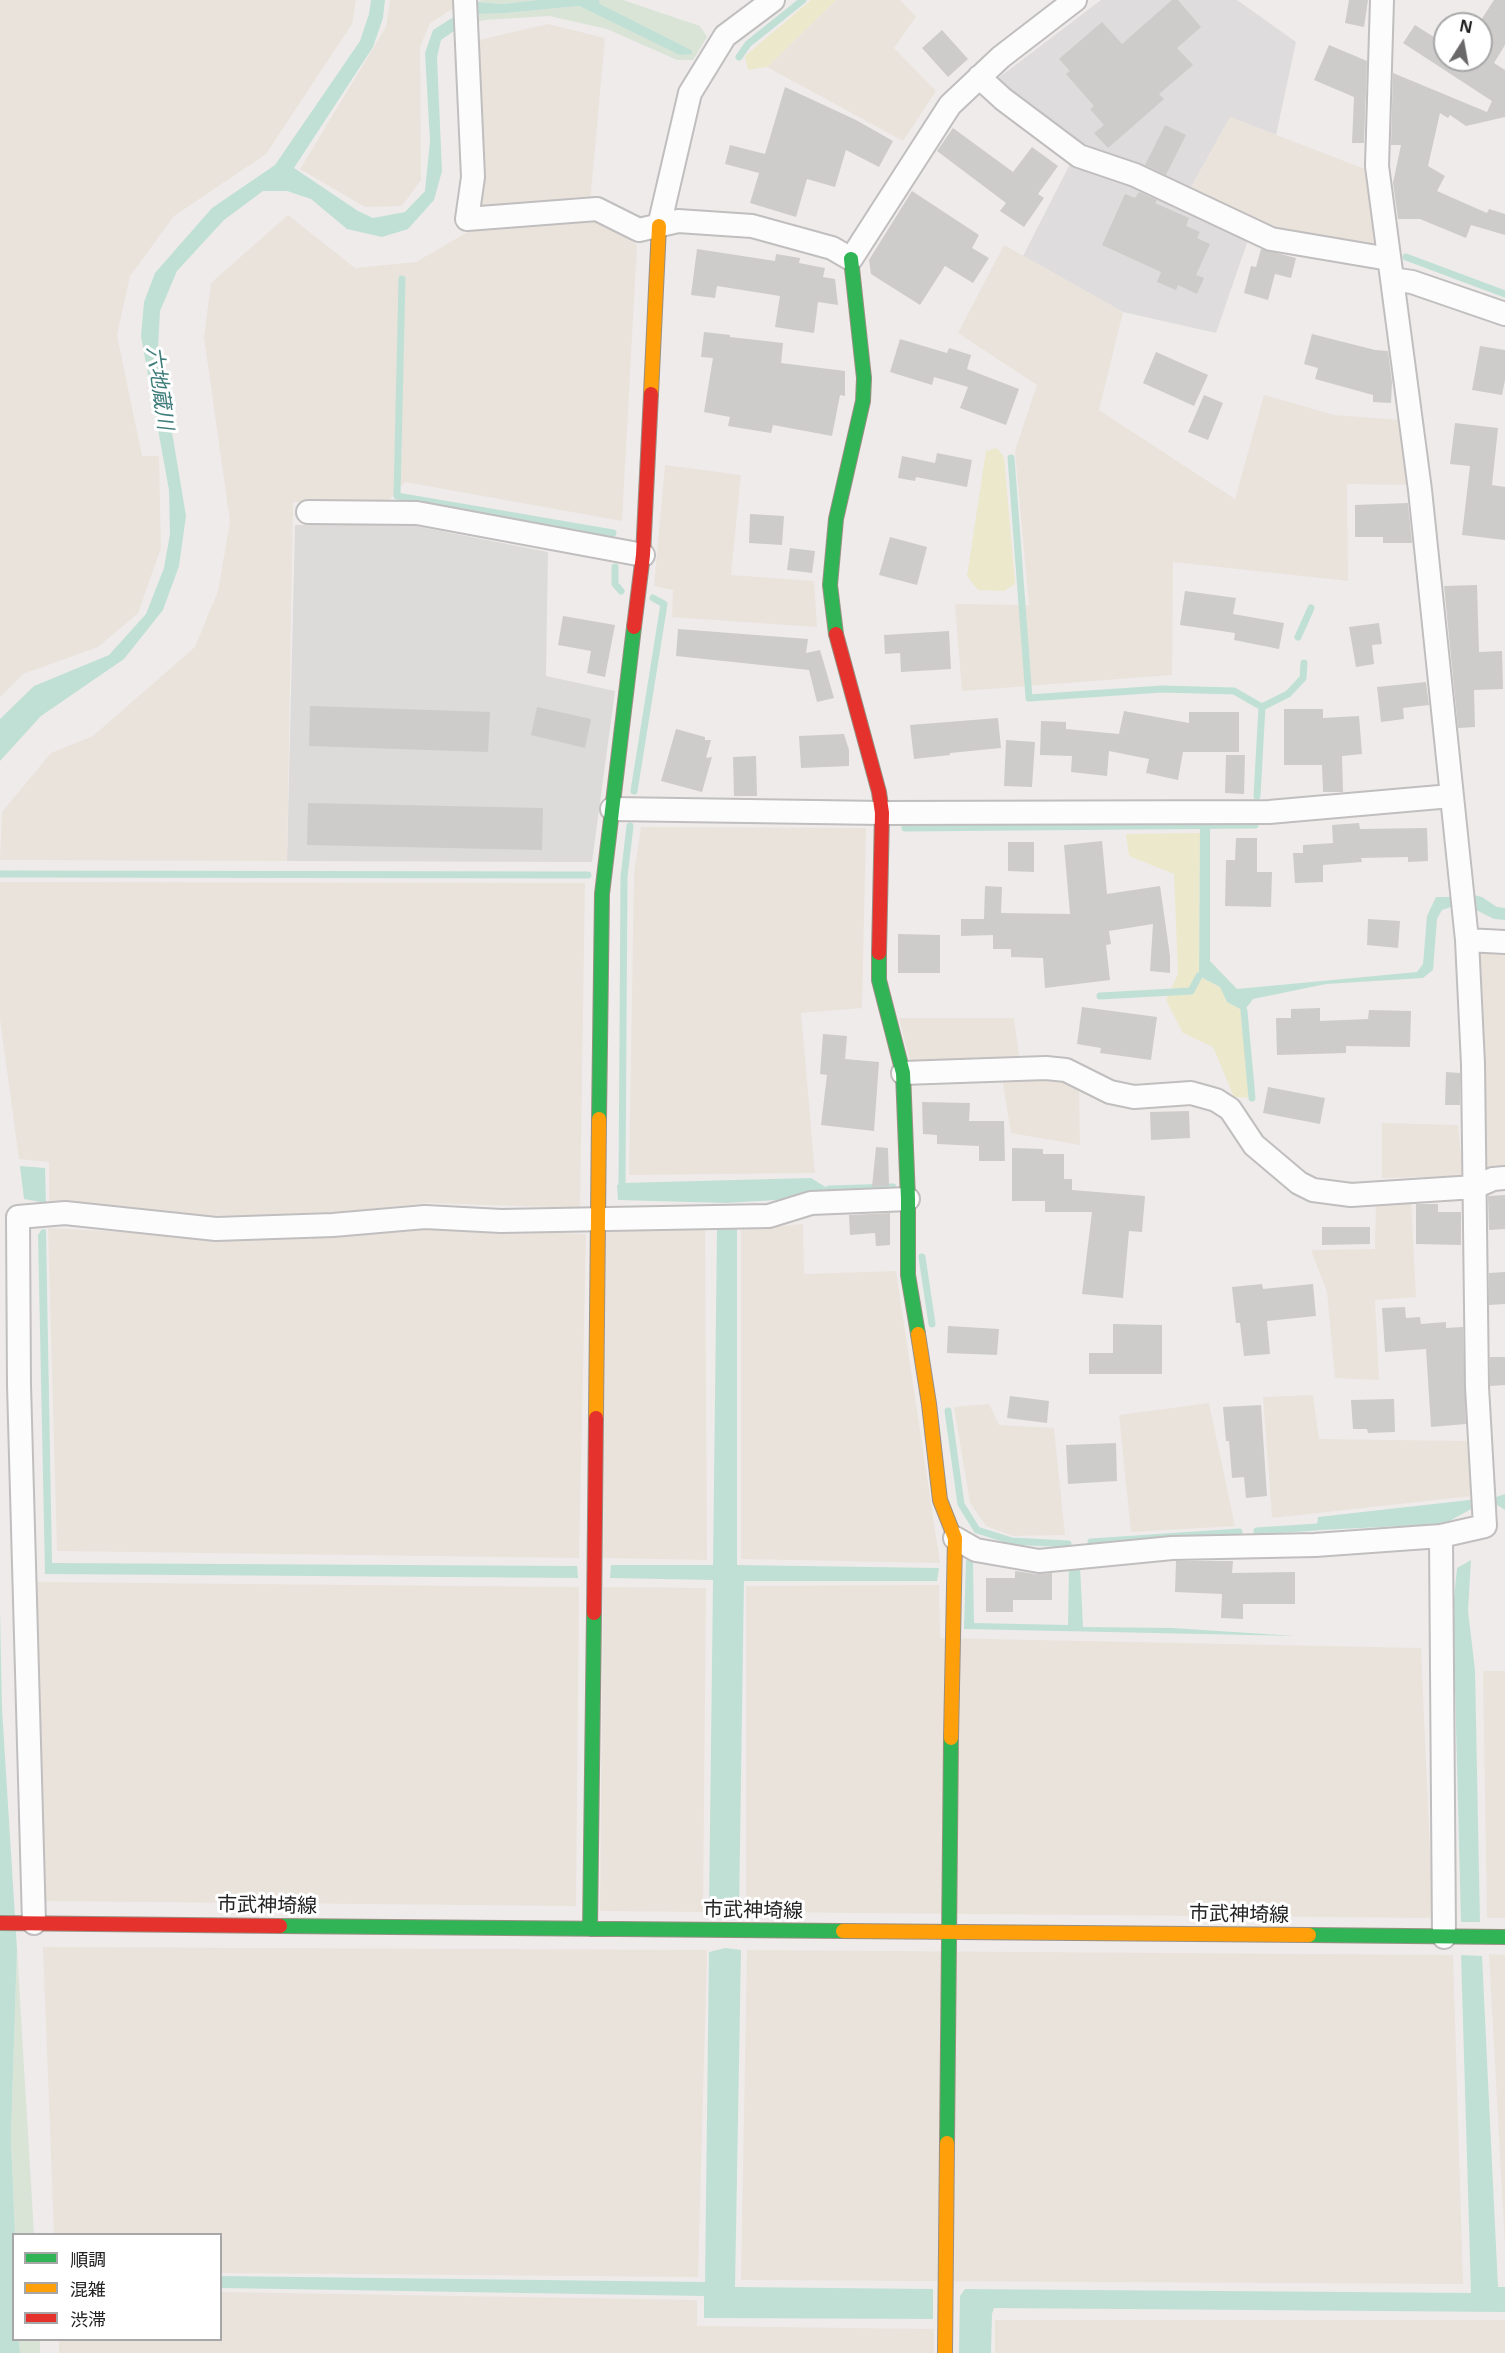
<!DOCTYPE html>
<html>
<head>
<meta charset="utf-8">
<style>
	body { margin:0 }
	#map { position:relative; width:1505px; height:2353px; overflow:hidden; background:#efebeb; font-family:"Noto Sans","Noto Sans JP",sans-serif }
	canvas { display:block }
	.legend { position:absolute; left:12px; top:2233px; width:210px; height:108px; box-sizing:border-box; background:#fff; border:2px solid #a7a7a7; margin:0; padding:8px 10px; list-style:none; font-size:18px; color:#222 }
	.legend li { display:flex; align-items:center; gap:12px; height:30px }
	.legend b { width:30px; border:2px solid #a7a7a7 }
	.north { position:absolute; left:1433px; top:12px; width:60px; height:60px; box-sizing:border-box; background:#fff; border:2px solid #a7a7a7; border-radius:50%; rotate:11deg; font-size:16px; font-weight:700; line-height:24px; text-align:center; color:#222 }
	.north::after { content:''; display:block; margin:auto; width:21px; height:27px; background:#6a6868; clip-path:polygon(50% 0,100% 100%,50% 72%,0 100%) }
</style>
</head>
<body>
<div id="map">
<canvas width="1505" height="2353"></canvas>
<ul class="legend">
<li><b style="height:8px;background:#30b455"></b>順調</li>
<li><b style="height:8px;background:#ff9f0a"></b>混雑</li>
<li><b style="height:8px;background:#e5322d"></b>渋滞</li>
</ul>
<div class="north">N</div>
</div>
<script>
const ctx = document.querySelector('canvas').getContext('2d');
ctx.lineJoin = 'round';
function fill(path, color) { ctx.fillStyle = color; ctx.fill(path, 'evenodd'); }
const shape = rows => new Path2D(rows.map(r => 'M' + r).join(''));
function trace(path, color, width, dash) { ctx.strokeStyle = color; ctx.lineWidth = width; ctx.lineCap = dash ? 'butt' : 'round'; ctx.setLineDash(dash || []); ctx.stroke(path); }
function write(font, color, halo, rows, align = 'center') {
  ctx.font = font + ' "Noto Sans","Noto Sans JP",sans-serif'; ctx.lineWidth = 6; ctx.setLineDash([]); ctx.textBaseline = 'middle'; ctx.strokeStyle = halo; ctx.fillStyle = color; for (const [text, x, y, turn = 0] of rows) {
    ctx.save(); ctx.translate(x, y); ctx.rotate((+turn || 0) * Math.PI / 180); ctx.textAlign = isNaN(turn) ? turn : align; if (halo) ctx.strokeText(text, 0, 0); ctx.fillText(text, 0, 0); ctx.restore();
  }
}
fill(shape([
	[295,525,410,525,548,552,546,676,615,691,592,862,287,861]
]), '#dddada');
fill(shape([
	[1101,0,1237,0,1296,42,1276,135,1230,117,1189,191,1085,150,1007,95,997,79],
	[1071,162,1123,177,1248,240,1216,333,1123,312,1023,256]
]), '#dedcdc');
fill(shape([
	[0,0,356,0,352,24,266,154,174,216,130,276,117,335,142,456,159,456,161,548,138,613,98,647,23,674,0,697],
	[390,0,455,0,456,7,430,23,420,47,421,180,402,206,365,207,300,169,386,27],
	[836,0,900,0,916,17,894,48,936,91,903,141,767,67],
	[548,24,605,38,589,214,637,245,622,521,405,482,389,500,293,502,287,861,0,860,2,812,51,753,93,736,195,647,218,591,230,522,204,337,211,283,288,215,355,268,416,262,478,226,479,40],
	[1230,117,1370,171,1376,245,1280,230,1189,191],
	[1004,245,1123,312,1099,410,1235,499,1264,395,1334,415,1402,420,1412,485,1347,484,1348,581,1173,562,1172,675,962,691,955,604,1029,605,1015,451,1037,385,958,333],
	[665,465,741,475,731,575,814,581,817,627,672,617,673,590,654,586],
	[641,827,866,828,862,1008,801,1013,815,1173,629,1175,634,874],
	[0,882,585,883,580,1208,428,1203,320,1214,200,1216,49,1202,49,1162,19,1159,0,1019],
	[1480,952,1505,953,1505,1168,1485,1169],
	[899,1018,1014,1018,1021,1071,1079,1083,1080,1145,1011,1133,1001,1072,914,1076],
	[1382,1123,1458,1125,1463,1176,1382,1178],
	[1411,1200,1416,1297,1375,1300,1379,1380,1335,1378,1327,1292,1311,1250,1375,1249,1376,1202],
	[803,1224,804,1274,896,1271,940,1563,741,1559,741,1230],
	[705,1225,707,1560,603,1558,606,1227],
	[426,1227,586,1234,579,1558,57,1551,48,1228,218,1237],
	[1313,1395,1319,1439,1470,1441,1472,1496,1272,1518,1263,1397],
	[1209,1403,1235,1526,1131,1532,1119,1415],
	[989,1404,999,1425,1054,1428,1065,1535,1013,1536,986,1526,970,1503,954,1407],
	[35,1582,579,1587,576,1906,40,1901],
	[939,1585,940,1638,1421,1648,1433,1918,746,1912,746,1586],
	[603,1587,706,1588,703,1912,600,1911],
	[1505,1671,1505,1918,1487,1918,1483,1671],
	[43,1947,707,1950,698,2277,221,2273,220,2234,54,2234],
	[747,1950,1453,1955,1463,2284,741,2280],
	[1489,1954,1505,1955,1505,2246],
	[221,2292,697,2300,697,2326,934,2329,934,2353,59,2353,59,2340,220,2340],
	[995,2320,1505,2320,1505,2353,995,2353]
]), '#eae3db');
fill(shape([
	[811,0,836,0,767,67,748,70,745,56],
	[997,448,1004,457,1015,584,1004,591,978,590,967,576,986,451],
	[1200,833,1199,976,1220,987,1227,1002,1244,1011,1252,1098,1234,1097,1213,1047,1183,1033,1166,1000,1178,974,1174,874,1129,856,1126,834]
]), '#ebe8cc');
fill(shape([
	[482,0,537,0,503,4,477,2],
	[599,0,623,0,700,26,707,37,693,60,677,60,607,29,549,16,485,20,463,25,479,14,506,13,579,6,680,54,692,54,600,4],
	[17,1949,34,2234,15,2234,11,2137],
	[19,2340,40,2340,40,2353,20,2353]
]), '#d9e4d7');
fill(shape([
	[371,0,385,0,383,18,373,47,294,168,358,211,373,218,405,212,425,191,430,141,425,53,433,30,477,2,503,4,537,0,599,0,600,4,691,50,692,54,680,55,579,6,506,13,479,14,441,40,437,57,442,171,434,200,408,229,382,237,347,229,311,199,287,191,263,191,224,220,177,271,160,311,158,348,186,516,179,566,163,610,124,659,41,716,0,761,0,719,34,686,109,655,146,614,164,568,170,534,169,490,141,336,144,302,155,273,212,208,275,165,360,41,369,14],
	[1200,822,1210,822,1210,961,1237,989,1417,972,1423,964,1427,916,1436,897,1450,897,1451,907,1442,910,1437,919,1433,970,1423,978,1326,984,1253,999,1244,1011,1227,1002,1220,987,1199,976],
	[1474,895,1482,897,1497,907,1505,908,1505,920,1494,919,1474,909],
	[20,1166,45,1168,46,1203,24,1199],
	[811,1178,829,1189,777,1200,726,1203,618,1200,617,1185,622,1183],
	[725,1227,737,1229,737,1565,939,1568,937,1581,744,1581,739,1911,727,1911,709,1908,713,1580,610,1578,611,1565,713,1565,717,1230],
	[42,1229,46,1230,52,1563,577,1566,578,1578,45,1574,38,1235],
	[1505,1494,1505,1510,1497,1505,1473,1508,1444,1524,1319,1530,1317,1527,1318,1517,1496,1497],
	[966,1560,973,1561,974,1623,1068,1625,1069,1567,1080,1566,1083,1627,1172,1628,1296,1636,964,1629],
	[1471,1560,1468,1611,1475,1670,1480,1922,1461,1922,1453,1610,1457,1568],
	[0,1609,2,1709,17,1949,11,2137,15,2234,14,2340,19,2340,20,2353,0,2353],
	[725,1948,741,1950,735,2287,933,2289,933,2319,704,2318,704,2296,221,2288,221,2276,705,2282,709,1952],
	[1461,1955,1482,1956,1498,2287,1505,2287,1505,2312,994,2308,992,2314,991,2353,959,2353,960,2296,965,2289,1471,2293]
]), '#c1e0d5');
trace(shape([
	[739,57,748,44,803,0],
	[1406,257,1505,294],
	[402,279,397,496,613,533],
	[1011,458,1029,698,1162,689,1234,691,1262,707],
	[615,567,615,584,621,591],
	[1298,637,1311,608],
	[634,791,664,604,653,598],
	[1257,796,1262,707,1288,694,1303,678,1304,663],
	[905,828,1255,825],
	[0,874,588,875],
	[1100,996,1191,991,1199,976],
	[1244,1011,1252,1098],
	[622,1183,624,877,630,826],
	[829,1189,893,1187],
	[922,1257,932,1324],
	[948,1411,961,1504,977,1530,1012,1541,1068,1544],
	[1257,1531,1317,1527],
	[1091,1542,1239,1532]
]), '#c1e0d5', 7);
fill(shape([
	[1172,0,1178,0,1201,27,1177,48,1193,65,1159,94,1164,99,1108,148,1094,133,1104,125,1090,109,1094,106,1066,74,1070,71,1059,59,1102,22,1122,44],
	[1349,0,1368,0,1364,27,1345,23],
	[1494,0,1505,0,1505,45,1494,63,1505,70,1505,117,1466,126,1450,115,1448,118,1440,113,1428,166,1445,176,1437,191,1487,213,1489,209,1505,214,1505,235,1471,225,1466,238,1420,219,1398,219,1393,183,1401,145,1391,145,1393,73,1487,112,1492,101,1403,43,1415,25,1445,44,1445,60,1481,60,1481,20],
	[942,30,968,59,948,77,922,48],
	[1329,45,1367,61,1364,143,1352,143,1354,97,1314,80],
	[785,87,856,120,893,141,879,167,846,150,835,187,807,179,796,217,750,203,759,173,725,164,730,145,765,154],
	[1165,125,1186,135,1166,175,1145,165],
	[953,128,1013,172,1032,147,1058,166,1038,194,1044,198,1024,227,1000,211,1006,203,937,151],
	[912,191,979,235,972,248,989,258,973,283,945,266,920,305,871,274,869,260],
	[1139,192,1157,200,1155,203,1189,218,1186,226,1200,232,1197,238,1210,244,1196,275,1204,278,1197,294,1178,285,1176,290,1157,282,1161,272,1102,245,1125,194,1135,198],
	[697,249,775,261,776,254,800,258,799,263,825,268,823,277,835,279,838,305,818,302,814,333,775,327,780,296,717,286,715,298,691,295],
	[1261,249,1296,258,1291,278,1275,274,1268,300,1244,293,1251,266,1256,267],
	[704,332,730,335,730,337,783,343,781,363,845,371,845,396,840,395,832,436,773,425,771,433,728,426,730,417,704,412,713,358,701,357],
	[1312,334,1375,350,1388,351,1392,382,1391,403,1373,402,1373,395,1315,379,1318,368,1304,364],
	[900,339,947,353,949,348,971,355,967,369,1019,389,1006,425,960,408,968,387,934,377,932,385,890,372],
	[1480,346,1505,350,1505,380,1502,395,1472,390],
	[1156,352,1208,375,1194,406,1143,383],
	[1204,395,1223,403,1208,440,1188,432],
	[1455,423,1498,428,1492,485,1505,487,1505,540,1462,535,1470,466,1450,464],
	[937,453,972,460,967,487,916,477,915,481,898,478,902,456,935,463],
	[1408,503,1412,543,1383,543,1383,537,1355,537,1355,505],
	[750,514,784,516,782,545,749,543],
	[890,537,927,547,917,585,879,575],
	[790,548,815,551,812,573,787,570],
	[1477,585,1479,652,1502,651,1503,689,1474,690,1475,727,1458,728,1444,586],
	[1185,591,1236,598,1233,614,1284,623,1279,649,1234,640,1235,633,1180,625],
	[563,616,615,625,605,677,587,673,591,651,558,645],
	[1379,623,1382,644,1372,645,1374,664,1356,667,1349,627],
	[678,629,808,639,806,653,820,650,834,698,817,702,809,670,676,656],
	[949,631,951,669,901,672,900,653,885,654,884,635],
	[1426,682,1429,705,1403,708,1404,719,1381,722,1377,687],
	[310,706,490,712,488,752,309,746],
	[537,707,591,719,585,748,531,735],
	[1284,709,1323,709,1323,718,1359,716,1362,754,1342,756,1343,792,1323,792,1322,765,1284,765],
	[1124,711,1189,723,1189,712,1239,712,1239,752,1183,752,1178,780,1146,773,1149,759,1109,751,1107,776,1071,772,1072,756,1040,755,1041,721,1066,722,1066,729,1119,734],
	[998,718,1001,748,950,753,950,755,914,759,910,725],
	[676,729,705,737,705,740,711,740,706,758,712,757,702,792,661,781],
	[844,734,849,750,849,766,801,768,799,736],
	[1006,740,1035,742,1032,787,1004,786],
	[1226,755,1245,755,1244,794,1225,793],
	[756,756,757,796,734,796,733,757],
	[308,803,543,808,542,850,307,845],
	[1359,823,1360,829,1427,828,1428,861,1408,862,1408,857,1361,858,1362,862,1323,865,1323,882,1295,883,1293,853,1303,853,1303,845,1333,843,1332,825],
	[1236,838,1257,838,1257,872,1272,872,1271,907,1225,906,1226,860,1235,860],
	[1102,841,1107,894,1160,886,1170,956,1170,973,1150,971,1153,924,1109,931,1111,944,1106,945,1110,980,1045,988,1043,958,1011,957,1011,949,993,949,993,935,961,936,961,919,984,919,985,886,1002,887,1001,913,1070,914,1064,845],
	[1008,842,1034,842,1034,872,1008,871],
	[1368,919,1400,921,1398,948,1367,945],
	[898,934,940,935,940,973,898,973],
	[1082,1007,1157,1017,1151,1060,1100,1053,1101,1048,1077,1044],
	[1320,1008,1320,1021,1368,1019,1369,1010,1411,1011,1410,1047,1346,1046,1346,1053,1277,1055,1276,1018,1291,1018,1291,1009],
	[823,1034,847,1036,845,1059,879,1062,874,1131,821,1125,827,1075,820,1074],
	[1446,1072,1460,1073,1460,1105,1445,1105],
	[1268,1087,1325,1098,1320,1124,1263,1113],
	[922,1102,970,1103,969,1121,1004,1121,1005,1161,979,1161,979,1146,937,1144,937,1135,923,1134],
	[1189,1111,1190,1138,1151,1140,1150,1112],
	[876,1147,888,1148,889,1186,872,1187],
	[1012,1148,1043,1149,1043,1154,1064,1154,1064,1179,1072,1179,1072,1190,1145,1196,1142,1232,1129,1231,1123,1298,1082,1294,1092,1212,1045,1212,1045,1201,1012,1201],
	[1505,1195,1505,1229,1489,1230,1488,1196],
	[1416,1204,1438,1204,1438,1212,1461,1212,1461,1245,1416,1244],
	[890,1213,890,1245,876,1246,875,1233,850,1235,849,1215],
	[1322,1227,1370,1227,1370,1244,1322,1245],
	[1505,1272,1505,1304,1489,1305,1489,1273],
	[1262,1284,1263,1289,1313,1284,1316,1316,1267,1321,1270,1354,1244,1356,1240,1323,1236,1323,1232,1287],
	[1405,1307,1406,1318,1420,1317,1421,1324,1446,1322,1446,1328,1463,1327,1466,1424,1431,1427,1426,1349,1385,1352,1382,1308],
	[1113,1324,1162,1325,1162,1374,1089,1374,1089,1353,1113,1353],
	[948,1326,999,1329,997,1355,947,1353],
	[1490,1357,1505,1357,1505,1385,1490,1386],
	[1010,1396,1049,1401,1047,1423,1007,1418],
	[1394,1399,1395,1432,1368,1433,1367,1429,1353,1429,1351,1400],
	[1261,1405,1267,1496,1246,1498,1244,1477,1232,1478,1229,1441,1226,1441,1223,1407],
	[1116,1443,1117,1481,1068,1484,1066,1445],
	[1176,1561,1233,1561,1232,1573,1295,1572,1295,1604,1243,1604,1243,1619,1221,1618,1222,1594,1175,1592],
	[1015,1571,1037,1574,1052,1573,1052,1600,1013,1600,1013,1612,986,1612,986,1578,1015,1578]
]), '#cecbcb');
const street = shape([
	[465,0,473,177,467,219,597,209,639,230,678,221,752,226,832,248,851,259,950,105,1001,57,1075,0],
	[1382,0,1377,166,1420,490,1467,940,1473,1064,1477,1387,1485,1526,1441,1536,1444,1937],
	[979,77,1003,99,1079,156,1135,175,1271,239,1389,259],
	[659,226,690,93,725,36,773,0],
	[1392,279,1412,282,1505,314],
	[308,512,417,513,643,555],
	[612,809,882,813,1269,812,1451,796],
	[1467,940,1505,942],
	[903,1073,1046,1068,1066,1070,1110,1092,1134,1097,1191,1093,1216,1100,1230,1109,1254,1145,1299,1183,1313,1190,1351,1195,1475,1187,1493,1179,1505,1178],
	[955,1538,976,1550,1039,1561,1172,1548,1315,1545,1441,1536],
	[34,1923,19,1385,18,1217,65,1213,216,1229,333,1225,425,1217,501,1221,769,1216,811,1203,908,1199]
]);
const fast = shape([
	[836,634,830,585,836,519,863,401,864,378,851,259],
	[879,953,879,980,903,1073,908,1199,908,1275,918,1334],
	[599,1119,602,894,634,627],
	[280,1926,843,1931],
	[590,1929,594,1613],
	[1309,1935,1505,1937],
	[947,2143,951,1738]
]);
const slow = shape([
	[651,394,659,226],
	[918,1334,929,1404,940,1500,955,1538,951,1738],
	[596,1418,599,1119],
	[843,1931,1309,1935],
	[945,2353,947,2143]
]);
const jam = shape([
	[634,627,643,555,651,394],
	[836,634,879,792,882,813,879,953],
	[594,1613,596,1418],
	[0,1923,280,1926]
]);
trace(street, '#c0bebe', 26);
trace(fast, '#9a8f83', 16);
trace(slow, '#9a8f83', 16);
trace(jam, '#9a8f83', 16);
trace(street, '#fdfcfc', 22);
trace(fast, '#30b455', 14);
trace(slow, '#ff9f0a', 14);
trace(jam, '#e5322d', 14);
write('20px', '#222', '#fff', [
	["市武神埼線",267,1906,1],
	["市武神埼線",753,1911,1],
	["市武神埼線",1239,1915,1]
]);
write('italic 21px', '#3f7e7b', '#fff', [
	["六地蔵川",159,388,82]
]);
</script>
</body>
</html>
